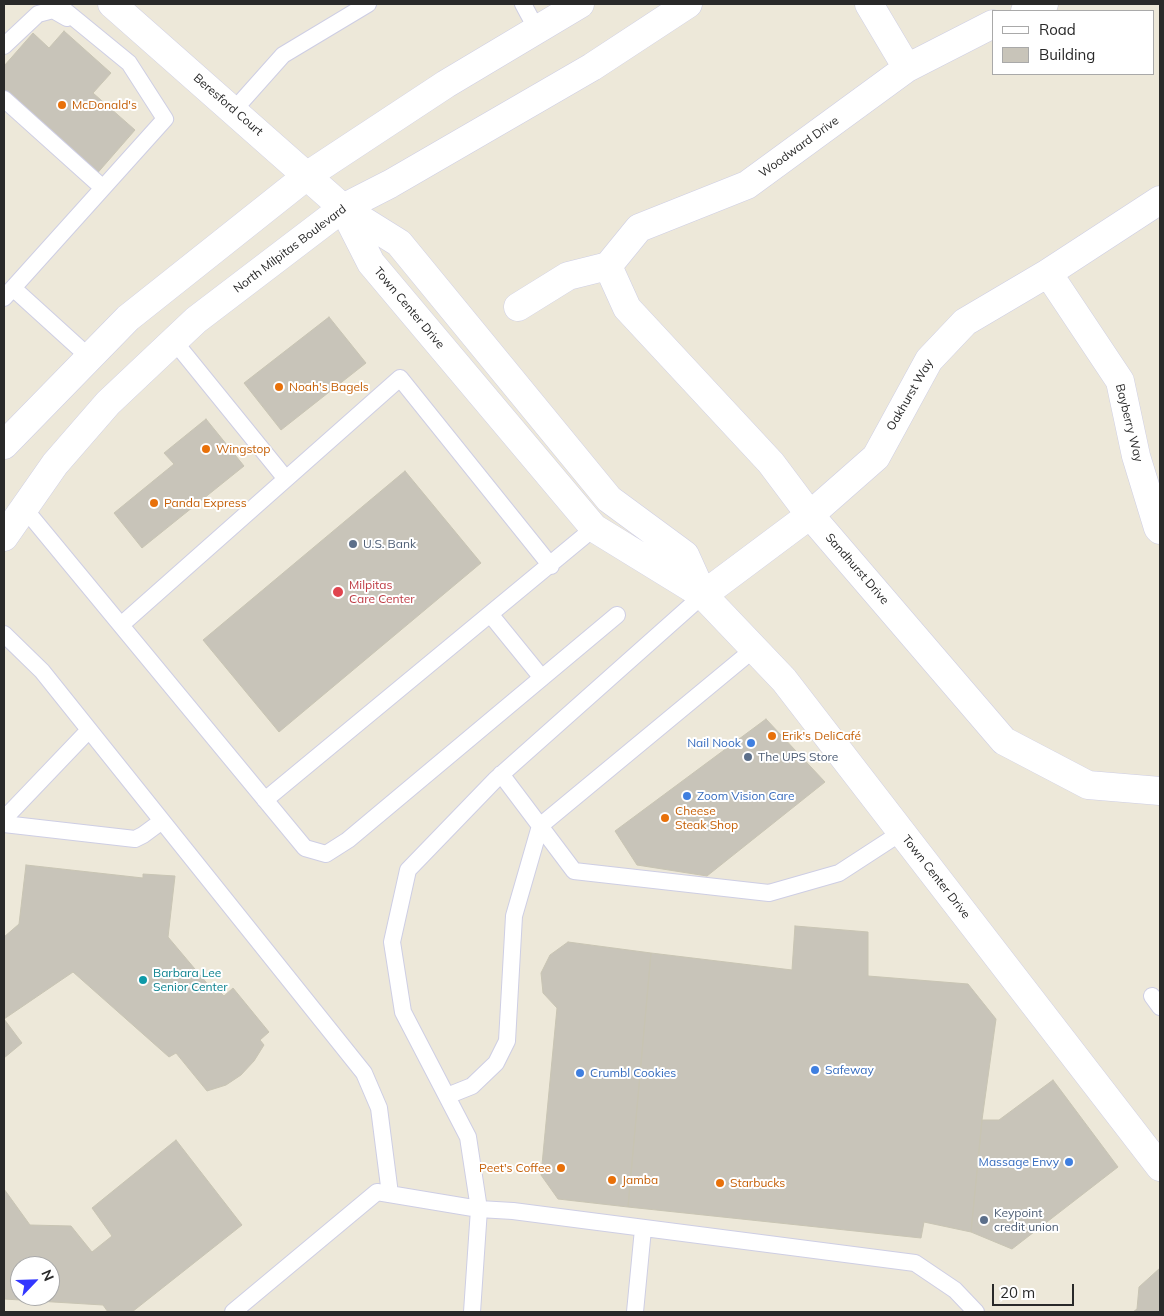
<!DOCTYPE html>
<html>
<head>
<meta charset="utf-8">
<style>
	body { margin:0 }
	#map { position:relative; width:1164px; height:1316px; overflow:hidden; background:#ede8d9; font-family:Mulish,sans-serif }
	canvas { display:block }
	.frame { position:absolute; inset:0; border:5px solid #292929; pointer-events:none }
	.legend { position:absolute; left:992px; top:10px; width:162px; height:65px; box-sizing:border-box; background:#fff; border:1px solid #a9a9a9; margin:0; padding:6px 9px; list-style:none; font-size:15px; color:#292929 }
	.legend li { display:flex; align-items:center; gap:10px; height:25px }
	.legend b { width:25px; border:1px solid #a9a9a9 }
	.north { position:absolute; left:10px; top:1256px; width:50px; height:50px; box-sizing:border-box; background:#fff; border:1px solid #a9a9a9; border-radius:50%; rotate:66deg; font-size:14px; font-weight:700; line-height:20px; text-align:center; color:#292929 }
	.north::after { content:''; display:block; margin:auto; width:18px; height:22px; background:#3337ff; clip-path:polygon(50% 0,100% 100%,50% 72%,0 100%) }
	.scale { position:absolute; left:992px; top:1284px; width:82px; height:22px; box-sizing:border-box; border:2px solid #292929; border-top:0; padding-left:6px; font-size:15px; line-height:18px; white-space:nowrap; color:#292929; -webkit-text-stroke:4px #fff; paint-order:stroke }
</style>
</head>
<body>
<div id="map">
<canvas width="1164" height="1316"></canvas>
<div class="frame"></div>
<ul class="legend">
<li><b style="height:6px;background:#fff"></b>Road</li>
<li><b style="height:14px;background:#c8c4b9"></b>Building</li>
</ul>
<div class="north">N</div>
<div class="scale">20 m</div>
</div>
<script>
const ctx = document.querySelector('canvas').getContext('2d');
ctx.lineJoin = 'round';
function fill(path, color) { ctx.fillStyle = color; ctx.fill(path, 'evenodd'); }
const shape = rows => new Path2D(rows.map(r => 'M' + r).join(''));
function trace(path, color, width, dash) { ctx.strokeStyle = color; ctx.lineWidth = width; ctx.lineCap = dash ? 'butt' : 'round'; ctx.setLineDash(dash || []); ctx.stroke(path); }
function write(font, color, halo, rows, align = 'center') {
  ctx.font = font + ' Mulish,sans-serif'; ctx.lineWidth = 4; ctx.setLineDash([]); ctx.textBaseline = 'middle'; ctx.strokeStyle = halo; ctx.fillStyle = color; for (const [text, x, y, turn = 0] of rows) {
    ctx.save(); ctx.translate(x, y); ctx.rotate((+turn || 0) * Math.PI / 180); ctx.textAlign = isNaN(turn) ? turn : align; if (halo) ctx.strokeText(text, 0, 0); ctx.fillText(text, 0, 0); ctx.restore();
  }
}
const building = shape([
	[64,31,111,73,93,93,135,130,94,177,4,96,4,66,33,33,49,48,64,31],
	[329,317,366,363,281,430,244,383,329,317],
	[206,419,244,466,142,548,114,513,174,464,164,453,206,419],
	[405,471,481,563,279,732,203,640,405,471],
	[766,719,825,782,707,876,637,865,615,831,766,719],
	[26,865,143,878,143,874,175,876,168,937,216,994,220,992,224,996,233,988,269,1032,260,1040,264,1045,254,1061,241,1075,226,1085,207,1091,176,1053,169,1057,73,972,4,1019,4,937,19,924,26,865],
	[795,926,868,932,868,976,968,984,996,1019,982,1120,971,1232,924,1222,921,1238,628,1207,651,953,792,970,795,926],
	[568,942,651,953,628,1207,558,1199,541,1175,557,1008,543,993,541,973,550,955,568,942],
	[4,1019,22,1043,4,1058,4,1019],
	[1053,1080,1118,1167,1012,1249,971,1232,982,1120,999,1120,1053,1080],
	[176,1140,242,1225,132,1312,108,1312,103,1305,4,1299,4,1189,30,1225,71,1226,92,1252,112,1236,92,1208,176,1140],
	[20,1266,50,1266,50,1296,20,1296,20,1266],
	[1160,1268,1160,1312,1133,1312,1137,1309,1139,1287,1160,1268]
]);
fill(building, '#c8c4b9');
trace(building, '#c8c4b3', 1);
const service = shape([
	[523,4,537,30],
	[4,46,38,14,53,10,67,18],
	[4,99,103,188],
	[234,110,283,55,368,4],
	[13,288,89,357],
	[4,298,165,119,129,63,57,4],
	[174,341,286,479],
	[24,508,305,848,326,854,348,840,617,615],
	[490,614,542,678],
	[121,625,400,378,551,566],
	[4,634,42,671,364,1073,379,1108,390,1194],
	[501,774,574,871,769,893,839,873,902,832],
	[265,800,594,528],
	[4,819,89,730],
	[4,824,135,839,143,835,162,821],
	[1152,996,1160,1007],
	[447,1096,472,1086,496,1063,507,1041,514,916,540,826,754,649],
	[233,1312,377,1192,479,1209,513,1211,915,1263,955,1290,976,1312],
	[472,1312,479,1209,468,1137,403,1012,392,942,408,870,495,780,703,595],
	[635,1312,643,1229]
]);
const minor = shape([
	[112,4,343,208,399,243,609,499,685,555,703,595],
	[869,4,907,68],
	[1025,11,1044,4],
	[343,208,371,263,594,528,703,595,784,680,1160,1167],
	[608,266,627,308,771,463,810,515,1004,741,1088,785,1160,791],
	[608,266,639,228,747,185,907,68,993,24],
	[1048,273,1120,381,1136,456,1158,528,1160,530],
	[518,307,568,276,608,266],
	[703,595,810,515,876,457,929,360,965,322,1048,273,1160,200]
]);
const secondary = shape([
	[4,445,128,318,308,175,446,84,580,4],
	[4,537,55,464,108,403,196,320,343,208,390,184,592,67,688,4]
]);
trace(service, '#cecee4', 18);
trace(minor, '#cecee4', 29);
trace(secondary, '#cecee4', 29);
trace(service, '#fff', 16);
trace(minor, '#fff', 28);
trace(secondary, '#fff', 28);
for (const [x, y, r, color] of [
	[62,105,5,"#e8710a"],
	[279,387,5,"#e8710a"],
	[206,449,5,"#e8710a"],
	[154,503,5,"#e8710a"],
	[353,544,5,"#5c6f8a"],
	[338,592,6,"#e0444e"],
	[772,736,5,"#e8710a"],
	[751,743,5,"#3f7fe0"],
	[748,757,5,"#5c6f8a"],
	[687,796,5,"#3f7fe0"],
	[665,818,5,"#e8710a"],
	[143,980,5,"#0f9aa8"],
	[815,1070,5,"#3f7fe0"],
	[580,1073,5,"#3f7fe0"],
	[1069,1162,5,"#3f7fe0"],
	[561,1168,5,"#e8710a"],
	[612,1180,5,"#e8710a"],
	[720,1183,5,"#e8710a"],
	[984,1220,5,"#5c6f8a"]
]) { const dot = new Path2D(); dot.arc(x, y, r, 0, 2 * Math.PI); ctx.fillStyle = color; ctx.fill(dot); trace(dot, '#fff', 2); }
write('12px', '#c56008', '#fff', [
	["McDonald's",72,105],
	["Noah's Bagels",289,387],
	["Wingstop",216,449],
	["Panda Express",164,503],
	["Erik's DeliCafé",782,736],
	["Cheese",675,811],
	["Steak Shop",675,825],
	["Peet's Coffee",551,1168,"right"],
	["Jamba",622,1180],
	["Starbucks",730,1183]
], 'left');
write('12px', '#292929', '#fff', [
	["Beresford Court",228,105,41],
	["Woodward Drive",799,147,-36],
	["North Milpitas Boulevard",290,249,-37],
	["Town Center Drive",409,308,50],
	["Oakhurst Way",910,395,-60],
	["Bayberry Way",1129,423,76],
	["Sandhurst Drive",857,569,49],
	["Town Center Drive",936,877,52]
]);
write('12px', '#4e5e75', '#fff', [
	["U.S. Bank",363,544],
	["The UPS Store",758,757],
	["Keypoint",994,1213],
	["credit union",994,1227]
], 'left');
write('12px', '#be3a42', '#fff', [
	["Milpitas",349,585],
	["Care Center",349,599]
], 'left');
write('12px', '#366cbe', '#fff', [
	["Nail Nook",741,743,"right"],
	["Zoom Vision Care",697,796],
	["Safeway",825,1070],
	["Crumbl Cookies",590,1073],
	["Massage Envy",1059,1162,"right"]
], 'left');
write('12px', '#0d838f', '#fff', [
	["Barbara Lee",153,973],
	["Senior Center",153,987]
], 'left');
</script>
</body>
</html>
